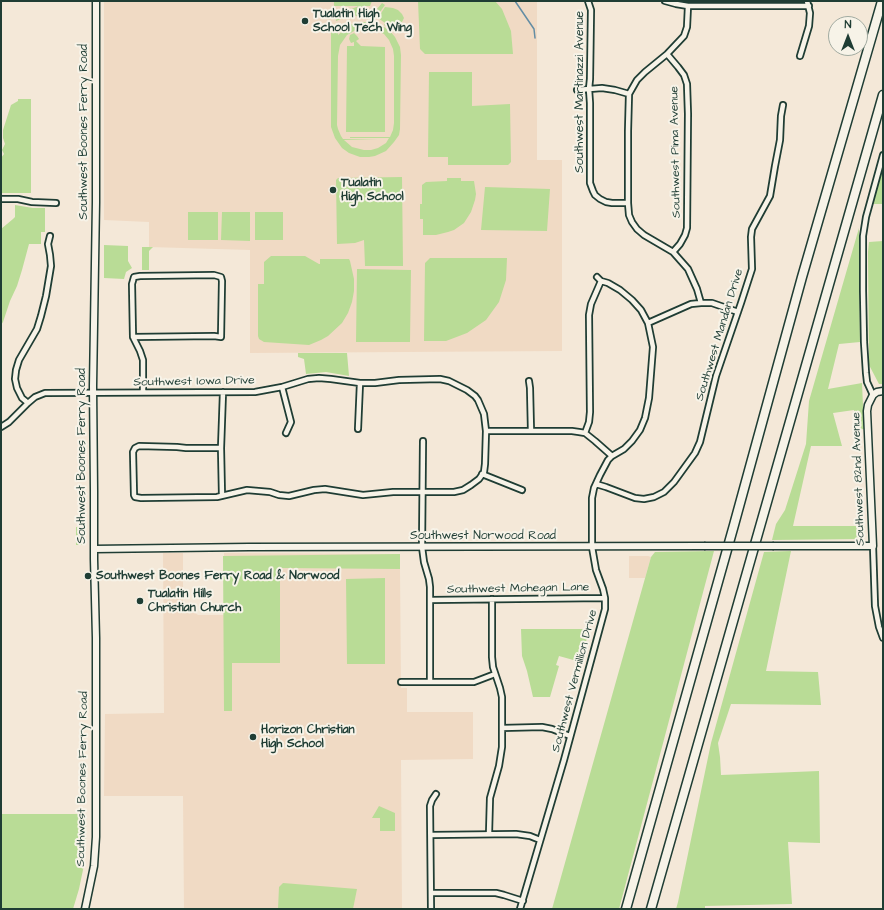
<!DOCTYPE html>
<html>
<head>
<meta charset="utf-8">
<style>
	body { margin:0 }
	#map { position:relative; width:884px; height:910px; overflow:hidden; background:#f4e8d8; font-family:"Architects Daughter",sans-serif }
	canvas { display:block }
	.frame { position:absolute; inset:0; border:2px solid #1f3d34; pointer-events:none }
	.north { position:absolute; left:828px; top:16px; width:40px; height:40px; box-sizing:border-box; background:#f7f3e8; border:1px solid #a1aaa0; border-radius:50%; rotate:0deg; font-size:11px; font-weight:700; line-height:16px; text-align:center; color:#1f3d34 }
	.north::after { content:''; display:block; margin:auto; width:14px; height:18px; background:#1f3d34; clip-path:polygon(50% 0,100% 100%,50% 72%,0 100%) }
</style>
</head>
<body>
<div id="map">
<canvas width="884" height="910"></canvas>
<div class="frame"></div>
<div class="north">N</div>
</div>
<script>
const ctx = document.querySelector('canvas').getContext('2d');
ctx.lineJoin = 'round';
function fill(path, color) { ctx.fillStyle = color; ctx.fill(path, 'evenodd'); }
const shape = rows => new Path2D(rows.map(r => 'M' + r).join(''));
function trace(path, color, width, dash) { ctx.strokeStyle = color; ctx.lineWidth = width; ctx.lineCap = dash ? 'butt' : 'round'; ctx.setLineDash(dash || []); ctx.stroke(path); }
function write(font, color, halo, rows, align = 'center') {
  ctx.font = font + ' "Architects Daughter",sans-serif'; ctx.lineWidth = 4; ctx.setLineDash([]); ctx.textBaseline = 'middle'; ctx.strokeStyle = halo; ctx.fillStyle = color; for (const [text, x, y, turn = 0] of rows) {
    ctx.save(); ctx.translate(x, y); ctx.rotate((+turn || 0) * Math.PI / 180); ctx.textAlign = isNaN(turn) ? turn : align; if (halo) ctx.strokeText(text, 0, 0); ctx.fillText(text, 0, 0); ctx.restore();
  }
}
fill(shape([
	[104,1,537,1,537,160,562,160,562,351,250,353,250,250,149,247,149,222,104,220],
	[163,553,183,553,183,604,198,615,224,615,224,553,400,554,400,569,401,688,407,688,407,712,473,712,473,759,401,760,402,909,184,909,183,796,104,796,105,714,164,713],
	[629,556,648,556,651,557,645,578,629,578]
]), '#f0dac4');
fill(shape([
	[334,1,372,1,370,6,364,6,364,18,361,18,349,13,349,16,336,21,335,11,346,13,346,11,359,6,334,6],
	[418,1,495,1,502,9,511,31,513,54,425,54,420,49],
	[382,3,385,5,380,12,379,11,371,22,381,25,390,31,395,37,400,47,401,55,400,129,399,135,394,142,386,151,375,156,369,157,360,157,349,153,342,148,335,138,331,127,331,26,338,26,338,35,345,29,352,24,363,22,370,22,378,10,377,9],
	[366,28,375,30,384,34,389,40,393,49,394,56,394,123,393,130,390,137,350,137,350,138,389,138,386,143,378,148,371,150,364,150,352,147,344,140,378,140,343,139,341,136,338,129,337,125,338,56,340,45,347,35,356,30],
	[385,7,393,8,398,10,402,14,404,18,398,30,390,26,388,28,384,25,385,23,378,18],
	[354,33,357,36,359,39,356,41,361,46,385,47,385,132,346,132,347,46,354,46,354,42,351,43,349,39,350,35],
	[429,72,472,72,472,106,510,104,511,162,508,165,448,165,448,157,428,157],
	[18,99,31,99,31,193,1,193,1,158,4,154,2,150,5,144,3,138,3,130,11,105,18,101],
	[883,166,882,204,873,204],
	[402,177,403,266,365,266,364,240,355,243,337,244,336,180,338,178],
	[447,178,461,178,461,181,474,181,476,194,475,200,471,212,464,223,454,230,448,232,436,235,423,235,423,219,420,219,420,204,422,204,422,185,426,182,447,181],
	[485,187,550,189,547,231,481,230],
	[15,205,33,208,45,208,45,232,41,232,41,244,29,244,22,270,17,286,10,301,3,322,1,325,1,229,13,219,15,217],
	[188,212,218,212,218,240,188,240],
	[222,212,250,212,250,241,221,240],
	[255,212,283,212,283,240,255,240],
	[859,228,860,342,839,344,828,389,862,383,864,429,856,430,854,410,833,413,842,446,811,446,793,526,865,526,864,539,772,540,776,524,785,510,806,444,809,401],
	[883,241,883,384,879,384,869,365,868,252,869,242],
	[104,245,128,246,128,261,132,268,126,272,124,279,104,278],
	[142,247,153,247,149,251,149,270,142,270],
	[271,256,305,256,319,264,320,264,320,259,349,259,350,261,354,279,354,291,352,302,348,313,342,323,328,336,321,340,309,345,264,342,259,339,258,336,258,284,264,284,264,262],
	[430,258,507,258,506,280,499,302,486,320,467,333,446,341,424,341,425,263],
	[357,269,411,270,410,342,356,342],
	[298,353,347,353,349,376,326,372,306,374,304,359,298,357],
	[76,527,84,527,84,545,76,545],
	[714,551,619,909,552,909,651,557,655,552],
	[791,551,766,671,818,672,821,705,731,704,718,743,720,757,721,775,819,771,820,843,788,842,792,904,705,906,705,909,676,909,678,902,711,743,764,552],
	[400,554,400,569,280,568,280,663,232,663,232,711,224,711,223,556],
	[385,578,385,664,347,664,346,579],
	[521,629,586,629,587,638,582,657,577,661,559,656,556,665,559,666,550,697,533,697,527,671,522,656],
	[379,806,395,813,395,831,380,831,380,818,372,818],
	[1,814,86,814,86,841,84,865,79,889,73,909,1,909],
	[283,883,357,889,353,909,278,909,279,887]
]), '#b9dc96');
trace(shape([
	[515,1,534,29,535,38]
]), '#638da4', 1.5);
const street = shape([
	[588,1,591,10,590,79,589,89,590,103,590,183,593,191,595,195,600,199,606,202,612,203,628,203],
	[665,1,676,4,688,6,809,6],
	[688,6,687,27,684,36,667,54,645,72,637,80,629,94,628,131,628,203,629,215,632,222,637,229,644,235,673,252,688,269,697,289,701,303],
	[667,54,678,67,684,75,687,84,688,114,687,228,685,235,680,244,673,252],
	[800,56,809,26,810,13,807,1],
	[577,90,602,88,615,90,629,94],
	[1,199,18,199,32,202,56,203],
	[597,277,601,281,591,304,589,315,590,412,589,422,585,433,595,441,612,456],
	[648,323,691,304,701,303,712,303,738,312],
	[133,337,214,336,221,337,222,281,221,277,214,275,140,276,134,277,132,284,133,337,140,351,143,360,143,392],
	[529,381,530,388,531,431],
	[282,387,291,422,286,433],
	[873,395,867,382,866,373,864,342,863,291,863,236,866,217,883,155],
	[28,403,22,398,17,388,15,379,16,370,19,360,37,329,41,316,46,296,51,266,50,255,48,244,50,236],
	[1,427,9,422,28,403,35,397,45,393,255,392,282,387,308,379,319,378,331,379,360,383,375,383,399,380,440,379,449,381,467,390,475,396,478,400,484,414,486,431],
	[358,429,360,383],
	[423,441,422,547,424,562,429,579,430,587,430,682],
	[221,448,186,448,177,447,139,446,135,448,133,452,134,495,135,497,141,498,217,497,247,490,270,492,279,495,289,496,314,490,325,489,363,495,393,492,454,492,463,490,471,485,479,479,484,472,485,464,486,431,572,431,579,432,585,433],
	[482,474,522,490],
	[596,484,606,487,635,498,644,499,654,497,664,492,674,482,695,453,700,442,716,376,741,303,752,269,751,237,752,229,770,196,775,166,780,140,781,116,783,105],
	[222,496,221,448,223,392],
	[873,546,875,606,879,627,883,638],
	[430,600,605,598],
	[401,682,474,682,495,674],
	[502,728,542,727,552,729,570,736],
	[489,834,490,798,499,766,502,747,502,697,500,688,493,667,492,657,492,599],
	[431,835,516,834,530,836,540,840],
	[431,893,496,893,504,895,523,901],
	[431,909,430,806,432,800,436,794],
	[520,909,564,760,605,609,605,598,603,589,596,570,592,547,592,498,594,488,600,475,608,460,612,456,624,449,632,441,640,430,645,418,649,398,653,347,648,323,641,310,632,300,620,290,608,283,601,281]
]);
const secondary = shape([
	[774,546,873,546,867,411,868,405,873,395,877,392,883,391],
	[94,549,249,547,704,546],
	[85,909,94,866,96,837,96,638,94,559,94,491,93,386,96,202,96,1]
]);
const highway = shape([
	[626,909,734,525,802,277,882,1],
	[651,909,883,95]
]);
trace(street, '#1f3d34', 8);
trace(secondary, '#1f3d34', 9);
trace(highway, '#1f3d34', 11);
trace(street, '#f7f3e8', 4.5);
trace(secondary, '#f7f3e8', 6);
trace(highway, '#f7f3e8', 8);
const secondaryBridge = shape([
	[704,546,774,546]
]);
trace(secondaryBridge, '#1f3d34', 9, []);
trace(secondaryBridge, '#f7f3e8', 6);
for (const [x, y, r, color] of [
	[305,21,4,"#1f3d34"],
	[333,190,4,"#1f3d34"],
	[88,576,4,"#1f3d34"],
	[140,601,4,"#1f3d34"],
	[253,737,4,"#1f3d34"]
]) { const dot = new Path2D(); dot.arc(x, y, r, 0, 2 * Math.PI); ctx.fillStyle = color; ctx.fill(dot); trace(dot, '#f7f3e8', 1.5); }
write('bold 12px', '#1f3d34', '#f7f3e8', [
	["Tualatin High",313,14],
	["School Tech Wing",313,28],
	["Tualatin",341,183],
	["High School",341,197],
	["Southwest Boones Ferry Road & Norwood",96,576],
	["Tualatin Hills",148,594],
	["Christian Church",148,608],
	["Horizon Christian",261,730],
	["High School",261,744]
], 'left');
write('12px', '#1f3d34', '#f7f3e8', [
	["Southwest Martinazzi Avenue",580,92,-90],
	["Southwest Boones Ferry Road",84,132,-90],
	["Southwest Pima Avenue",676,152,-91],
	["Southwest Mandan Drive",720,335,-73],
	["Southwest Iowa Drive",194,382,-1],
	["Southwest Boones Ferry Road",82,456,-90],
	["Southwest 82nd Avenue",859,479,-92],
	["Southwest Norwood Road",483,536],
	["Southwest Mohegan Lane",518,589,-1],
	["Southwest Vermillion Drive",575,681,-75],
	["Southwest Boones Ferry Road",83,779,-89]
]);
</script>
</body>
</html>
